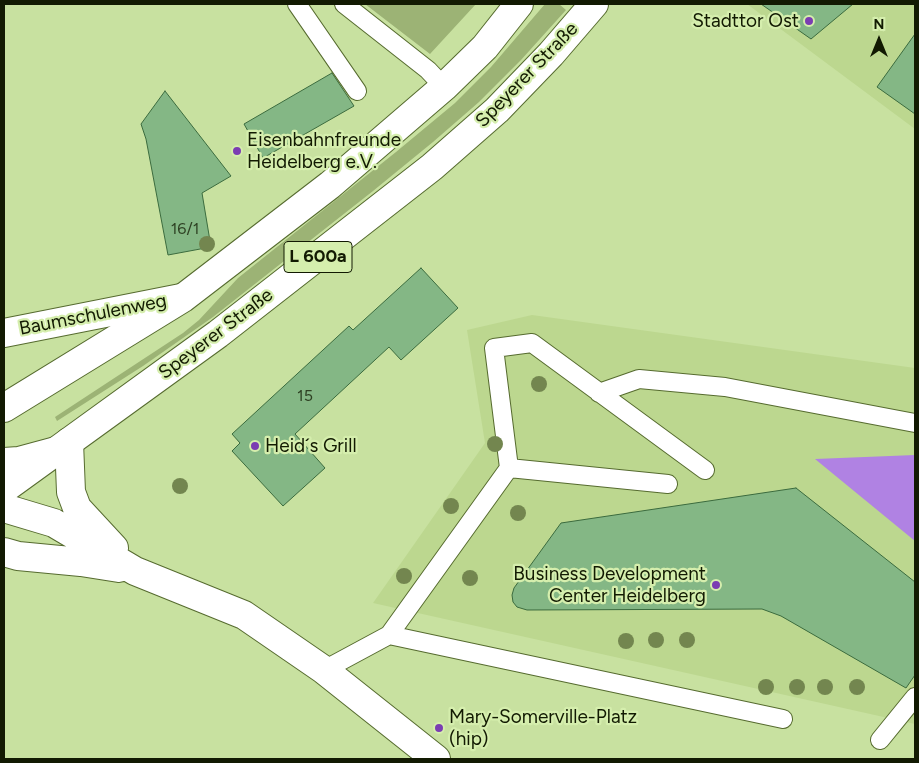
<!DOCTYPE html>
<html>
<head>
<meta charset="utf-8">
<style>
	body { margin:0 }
	#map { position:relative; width:919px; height:763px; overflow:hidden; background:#c8e1a0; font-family:Figtree,sans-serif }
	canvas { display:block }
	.frame { position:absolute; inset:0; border:5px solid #121a02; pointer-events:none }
	.north { position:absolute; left:854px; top:15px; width:50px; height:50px; -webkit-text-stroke:4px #d5eead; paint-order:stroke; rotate:0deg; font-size:14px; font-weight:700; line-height:20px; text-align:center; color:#121a02 }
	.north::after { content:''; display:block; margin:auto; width:18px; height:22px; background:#121a02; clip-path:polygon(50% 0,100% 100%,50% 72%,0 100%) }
</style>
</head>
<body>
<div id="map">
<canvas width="919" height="763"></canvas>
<div class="frame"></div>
<div class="north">N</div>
</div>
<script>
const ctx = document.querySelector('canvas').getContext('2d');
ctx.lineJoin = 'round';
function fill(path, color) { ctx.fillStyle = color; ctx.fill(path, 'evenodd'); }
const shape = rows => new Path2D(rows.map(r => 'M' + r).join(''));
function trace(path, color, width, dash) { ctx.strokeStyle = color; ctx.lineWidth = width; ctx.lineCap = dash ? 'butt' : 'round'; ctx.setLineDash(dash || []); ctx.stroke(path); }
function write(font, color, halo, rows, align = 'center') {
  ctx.font = font + ' Figtree,sans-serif'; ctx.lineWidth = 4.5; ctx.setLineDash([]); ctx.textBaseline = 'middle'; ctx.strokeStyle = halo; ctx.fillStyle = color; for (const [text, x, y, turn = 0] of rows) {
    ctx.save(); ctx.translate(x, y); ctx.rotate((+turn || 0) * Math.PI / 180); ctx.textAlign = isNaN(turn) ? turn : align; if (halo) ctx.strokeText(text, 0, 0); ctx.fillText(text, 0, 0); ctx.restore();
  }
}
fill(shape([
	[747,4,915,4,915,129],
	[532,315,915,368,915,724,373,603,485,443,467,330]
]), '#bcd78f');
fill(shape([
	[365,4,476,4,430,54],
	[545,4,559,4,566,10,521,60,479,102,433,142,373,191,213,317,143,366,57,421,55,417,183,333,199,320,238,278,396,152,455,103,491,67]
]), '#9cb375');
fill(shape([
	[915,455,915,541,815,459]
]), '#b082e3');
const building = shape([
	[761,4,853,4,811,39,761,4],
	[915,34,915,114,877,87,915,34],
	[332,73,354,106,263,158,244,124,332,73],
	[165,91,231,176,202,193,211,247,168,255,146,139,141,124,165,91],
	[421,268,458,308,401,360,389,347,295,434,325,468,283,506,232,451,240,443,232,434,349,326,353,330,421,268],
	[796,488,915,582,915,675,906,688,781,616,762,609,527,610,517,607,513,602,512,595,514,588,561,523,796,488]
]);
fill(building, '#84b785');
trace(building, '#3b6b3e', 1);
const lane = shape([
	[297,4,357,91],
	[344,4,428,70,444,87],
	[599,393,639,379,725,387,915,423],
	[509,468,668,484],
	[389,635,783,719],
	[324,670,389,635,509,468,494,348,532,343,705,470],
	[880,740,915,697]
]);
const street = shape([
	[69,442,71,492,77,508,114,548],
	[4,508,54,523,135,571,244,615,324,670,436,759],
	[4,552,18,556,81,562,119,568]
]);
const secondary = shape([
	[4,333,181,298],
	[4,462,19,461,56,451]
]);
const primary = shape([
	[4,408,183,298,330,185,444,87,485,47,519,4],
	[4,489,218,334,432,167,497,110,551,54,594,4]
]);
trace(lane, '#566b2f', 20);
trace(street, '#566b2f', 30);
trace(secondary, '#566b2f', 30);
trace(primary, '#566b2f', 30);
trace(lane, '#fff', 18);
trace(street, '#fff', 28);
trace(secondary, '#fff', 28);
trace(primary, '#fff', 28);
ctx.fillStyle = '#73864f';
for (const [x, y] of [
	[207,244],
	[539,384],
	[495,444],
	[180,486],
	[451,506],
	[518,513],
	[404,576],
	[470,578],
	[656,640],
	[687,640],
	[626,641],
	[766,687],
	[797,687],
	[825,687],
	[857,687]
]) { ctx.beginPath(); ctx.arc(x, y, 8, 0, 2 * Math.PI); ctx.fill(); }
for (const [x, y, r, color] of [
	[809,21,5,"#7b3db2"],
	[237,151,5,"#7b3db2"],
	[255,446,5,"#7b3db2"],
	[716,585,5,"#7b3db2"],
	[439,728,5,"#7b3db2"]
]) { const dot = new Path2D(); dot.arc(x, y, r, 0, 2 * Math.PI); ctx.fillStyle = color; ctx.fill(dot); trace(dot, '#d5eead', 2); }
write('16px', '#2e4123', null, [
	["16/1",185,229],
	["15",305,396]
]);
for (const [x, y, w] of [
	[318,257,68]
]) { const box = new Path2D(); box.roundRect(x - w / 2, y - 15.5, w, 31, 4); ctx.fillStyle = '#d5eead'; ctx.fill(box); trace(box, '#121a02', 1); }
write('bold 18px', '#121a02', null, [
	["L 600a",318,257]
]);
write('19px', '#121a02', '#d5eead', [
	["Stadttor Ost",799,21,"right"],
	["Eisenbahnfreunde",247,140],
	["Heidelberg e.V.",247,162],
	["Heid´s Grill",265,446],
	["Business Development",706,574,"right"],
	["Center Heidelberg",706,596,"right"],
	["Mary-Somerville-Platz",449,717],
	["(hip)",449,739]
], 'left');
write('19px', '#121a02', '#d5eead', [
	["Speyerer Straße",527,75,-46],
	["Baumschulenweg",93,315,-11],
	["Speyerer Straße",216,334,-37]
]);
</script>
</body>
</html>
